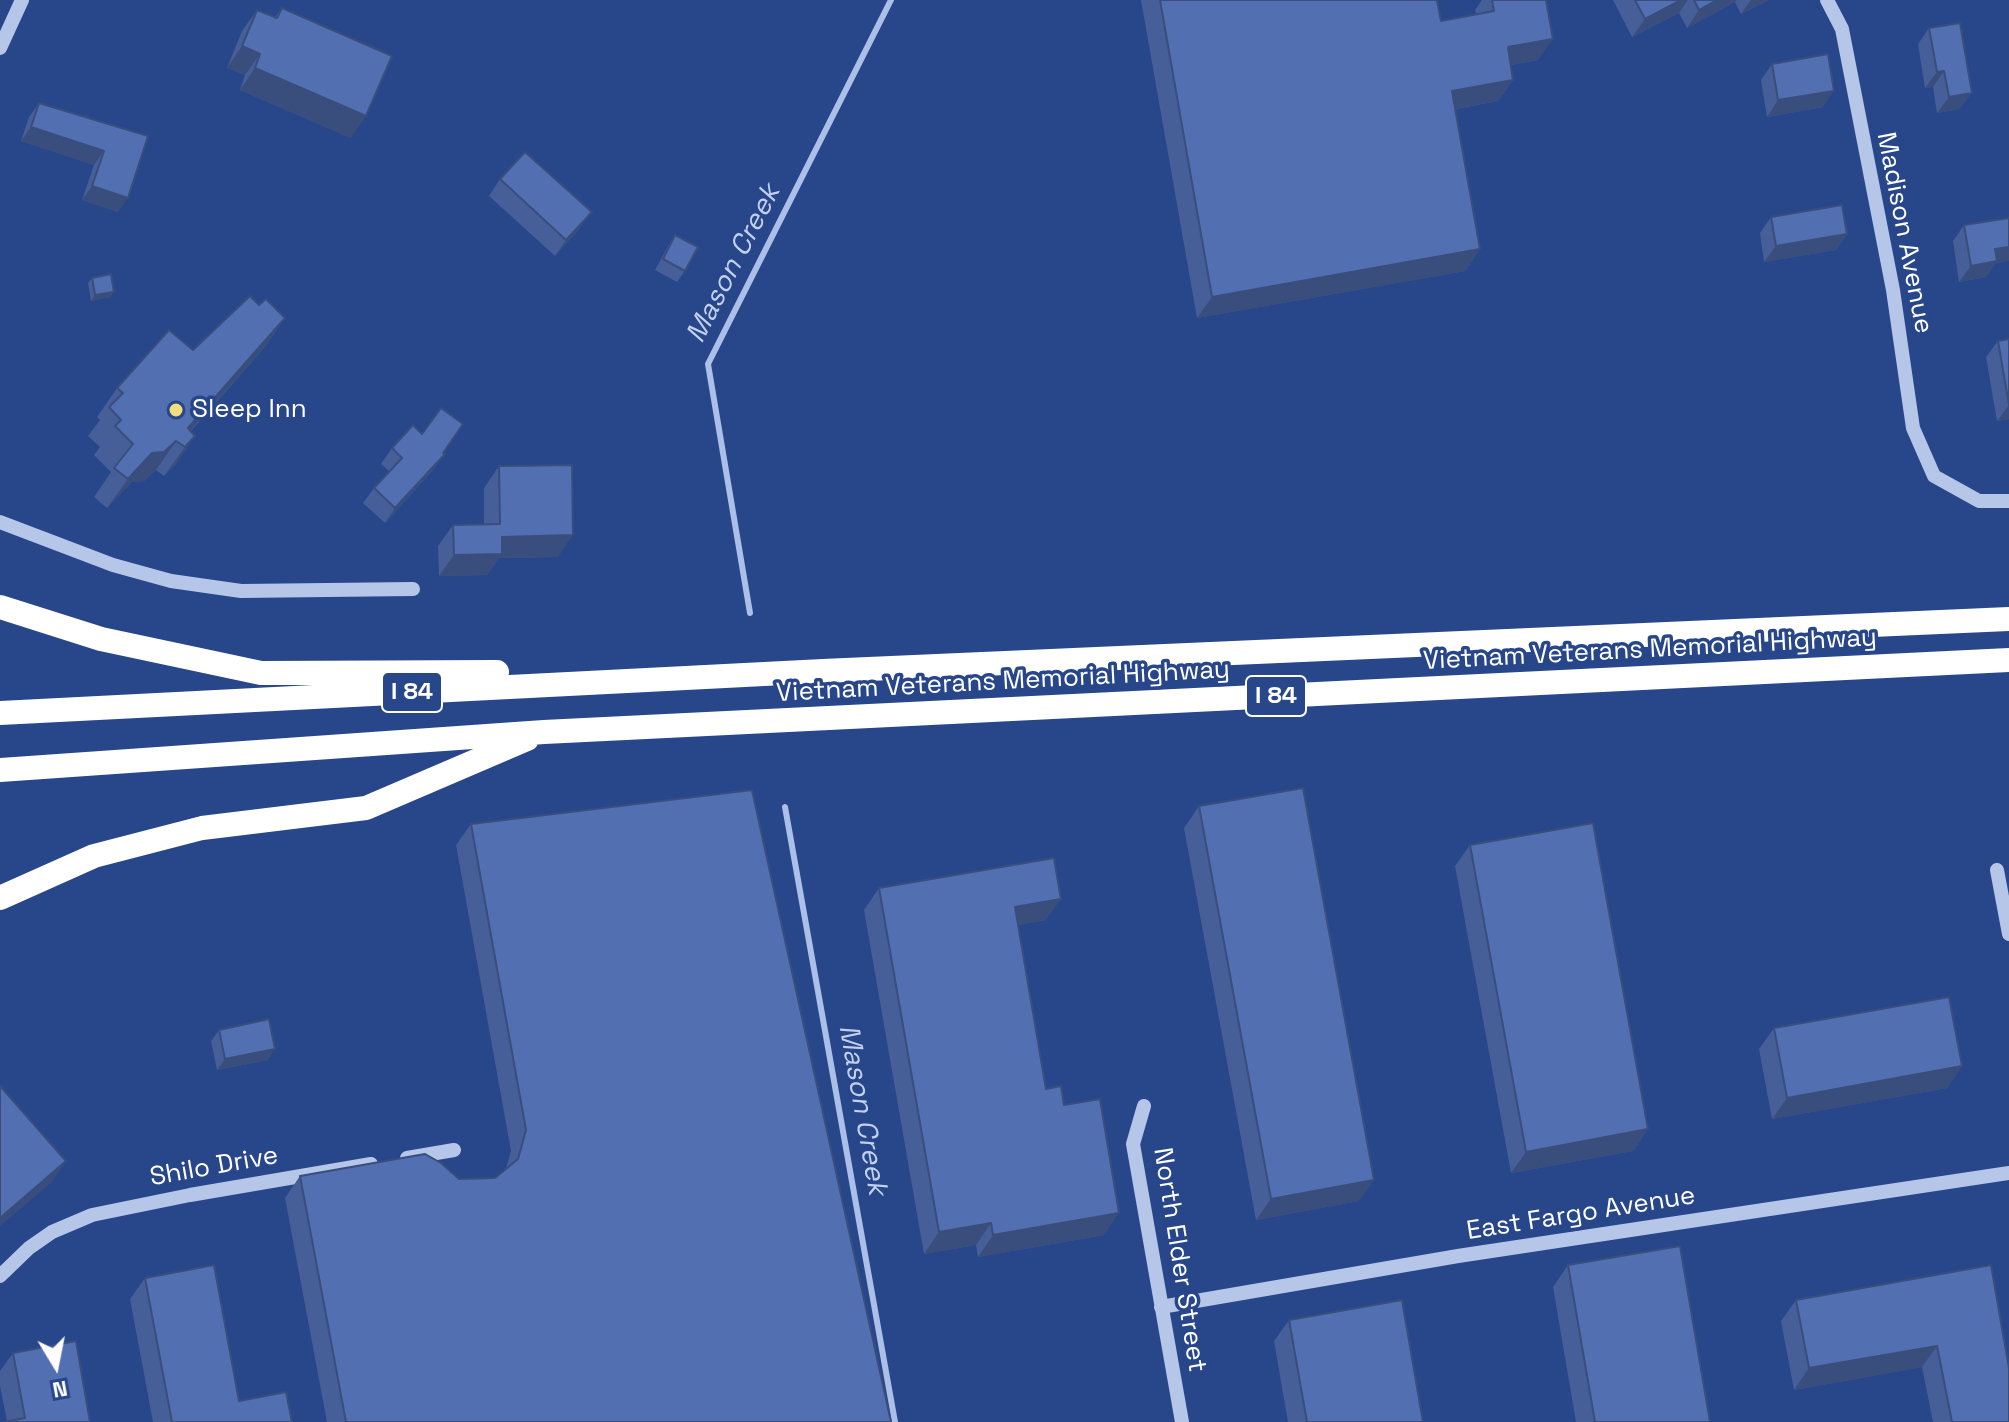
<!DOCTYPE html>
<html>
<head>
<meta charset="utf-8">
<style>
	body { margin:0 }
	#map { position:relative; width:2009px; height:1422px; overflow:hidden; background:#28468a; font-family:"Space Grotesk",sans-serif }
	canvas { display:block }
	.north { position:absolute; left:16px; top:1326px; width:80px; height:80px; -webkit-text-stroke:6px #28468a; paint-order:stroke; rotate:170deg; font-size:22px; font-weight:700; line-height:32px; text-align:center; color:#fff }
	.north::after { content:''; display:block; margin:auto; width:28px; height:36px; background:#fff; clip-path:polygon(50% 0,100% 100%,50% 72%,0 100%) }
</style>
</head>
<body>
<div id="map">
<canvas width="2009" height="1422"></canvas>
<div class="north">N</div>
</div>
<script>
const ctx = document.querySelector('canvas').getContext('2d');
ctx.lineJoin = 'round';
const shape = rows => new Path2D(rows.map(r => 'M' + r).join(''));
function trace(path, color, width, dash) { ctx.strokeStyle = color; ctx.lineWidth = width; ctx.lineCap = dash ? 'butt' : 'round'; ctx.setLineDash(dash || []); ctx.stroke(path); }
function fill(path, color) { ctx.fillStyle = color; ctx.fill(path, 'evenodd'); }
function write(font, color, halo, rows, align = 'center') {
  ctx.font = font + ' "Space Grotesk",sans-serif'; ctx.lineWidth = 7; ctx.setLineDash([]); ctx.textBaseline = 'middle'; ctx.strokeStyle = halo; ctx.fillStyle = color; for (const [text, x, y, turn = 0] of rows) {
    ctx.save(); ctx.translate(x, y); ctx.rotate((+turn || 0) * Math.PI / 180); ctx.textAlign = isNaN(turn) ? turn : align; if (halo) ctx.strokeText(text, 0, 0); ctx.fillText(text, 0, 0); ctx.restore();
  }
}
trace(shape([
	[750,613,708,364,891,0],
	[785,807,895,1422]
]), '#abbfe9', 6);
trace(shape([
	[1827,0,1842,29,1893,290,1913,428,1934,476,1979,501,2009,501],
	[0,48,22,0],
	[0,522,113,565,171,581,241,591,413,589],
	[1997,870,2009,934],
	[1144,1106,1133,1144,1182,1422],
	[407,1158,454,1150],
	[0,1276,29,1248,52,1232,92,1215,190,1195,371,1164],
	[1161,1307,1458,1256,2009,1173]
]), '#b6c6e9', 14);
trace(shape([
	[0,607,101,639,261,673,497,672],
	[0,713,823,671,2009,619],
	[0,770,544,732,2009,660],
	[0,898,94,856,202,828,366,808,527,739]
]), '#fff', 24);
fill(shape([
	[1141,0,1437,0,1441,21,1476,14,1475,10,1482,0,1546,0,1538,60,1511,65,1513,80,1498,101,1456,109,1480,249,1465,271,1197,318],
	[1613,0,1769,0,1741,14,1735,2,1687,28,1679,13,1632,37],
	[282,8,351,138,240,90,245,75,227,68,242,31,257,10,275,17],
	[1929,28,1960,109,1937,113,1933,87,1925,88,1918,44],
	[1772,64,1823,107,1767,117,1761,80],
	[39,103,148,136,118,212,82,200,94,165,21,141,29,117],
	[500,179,580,228,555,256,489,196],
	[1771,217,1847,234,1836,250,1764,262,1760,233],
	[1964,225,1995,264,1986,277,1959,282,1953,241],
	[675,235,685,271,677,282,655,270,668,246],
	[92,278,111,297,91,301,88,283],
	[259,305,285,318,265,347,191,431,195,436,175,465,164,476,156,470,144,481,132,482,107,508,94,497,111,472,94,455,100,447,88,436,100,420,97,417,117,388,193,350],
	[2009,339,2009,419,1997,421,1986,357,1998,341],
	[392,448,443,453,434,469,385,523,363,503,374,488,389,471,381,464],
	[499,466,558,557,499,558,487,575,439,576,438,546,453,525,484,524,484,488],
	[1199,806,1359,1201,1256,1220,1184,828],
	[471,824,891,1422,327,1422,285,1198,300,1176,459,1179,495,1178,506,1169,511,1151,456,845],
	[1470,845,1648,1129,1633,1151,1511,1173,1455,866],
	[879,888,1046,920,1018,925,1046,1089,1064,1105,1104,1235,978,1257,976,1245,924,1254,864,910],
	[1774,1028,1962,1066,1947,1088,1772,1119,1759,1049],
	[219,1030,268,1060,217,1070,211,1041],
	[1568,1265,1710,1422,1576,1422,1553,1287],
	[145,1278,239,1401,292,1422,153,1422,130,1299],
	[1796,1300,2009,1368,2009,1422,1933,1422,1922,1367,1794,1390,1781,1321],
	[1289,1320,1423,1422,1288,1422,1274,1341],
	[13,1353,90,1422,7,1421,0,1386,0,1371]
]), '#465f98');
fill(shape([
	[1681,0,1688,0,1679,13,1632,37,1645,19],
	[1717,0,1737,0,1735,2,1687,28,1699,10],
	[1751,0,1769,0,1741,14],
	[1553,39,1538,60,1493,68,1508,47],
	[242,46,260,54,245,75,227,68],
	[255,68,366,116,351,138,240,90],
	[1944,71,1933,87,1925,88,1937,72],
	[1513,80,1498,101,1437,112,1452,91],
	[1834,91,1823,107,1767,117,1778,100],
	[1972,93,1960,109,1937,113,1949,97],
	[31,127,104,151,94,165,21,141],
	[92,186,128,198,118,212,82,200],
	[592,212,580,228,555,256,566,240],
	[1847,234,1836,250,1764,262,1776,246],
	[2009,247,2009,261,1995,264,1986,277,1959,282,1971,266,1995,249],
	[1480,249,1465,271,1197,318,1212,297],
	[114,292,111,297,91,301,95,295],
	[285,318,265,347,179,443,188,428],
	[2009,405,2009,419,1997,421],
	[195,436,175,465,164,476,185,447],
	[176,441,156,470,144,481,132,482,107,508,128,479,152,453],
	[445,454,434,469,385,523,395,508],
	[573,535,558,557,499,558,487,575,439,576,454,555,502,537],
	[1061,899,1046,920,1000,928,1015,907],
	[275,1049,268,1060,217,1070,225,1059],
	[1962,1066,1947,1088,1772,1119,1787,1098],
	[1648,1129,1633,1151,1511,1173,1526,1152],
	[66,1161,51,1183,0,1226,0,1218],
	[1374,1180,1359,1201,1256,1220,1271,1199],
	[1119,1213,1104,1235,978,1257,993,1235],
	[991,1223,976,1245,924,1254,939,1232],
	[1937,1346,1922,1367,1794,1390,1809,1368]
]), '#394e7c');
const building = shape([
	[1160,0,1437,0,1441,21,1494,11,1492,0,1546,0,1553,39,1508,47,1513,80,1452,91,1480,249,1212,297,1160,0],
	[1635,0,1681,0,1645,19,1635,0],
	[1694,0,1717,0,1699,10,1694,0],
	[282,8,392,56,366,116,255,68,260,54,242,46,257,10,277,18,282,8],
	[1960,23,1972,93,1949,97,1944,71,1937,72,1929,28,1960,23],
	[1828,54,1834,91,1778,100,1772,64,1828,54],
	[39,103,148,136,128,198,92,186,104,151,31,127,39,103],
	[525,152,592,212,566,240,500,179,525,152],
	[1842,205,1847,234,1776,246,1771,217,1842,205],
	[2009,218,2009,247,1995,249,1997,261,1971,266,1964,225,2009,218],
	[675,235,698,247,685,271,663,259,675,235],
	[111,274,114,292,95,295,92,278,111,274],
	[250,296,259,305,266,299,285,318,188,428,195,436,185,447,176,441,164,452,152,453,128,479,114,468,133,444,115,426,121,420,109,407,123,393,117,388,169,330,193,350,250,296],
	[2009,339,2009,405,1998,341,2009,339],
	[441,408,463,424,443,453,445,454,395,508,374,488,402,458,392,448,413,425,422,434,441,408],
	[572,465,573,535,502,537,502,554,454,555,453,525,500,524,499,466,572,465],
	[1303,788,1374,1180,1271,1199,1199,806,1303,788],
	[752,790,891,1422,346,1422,300,1176,425,1154,441,1163,459,1179,495,1178,518,1159,526,1130,471,824,752,790],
	[1593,823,1648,1129,1526,1152,1470,845,1593,823],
	[1054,858,1061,899,1015,907,1046,1089,1061,1086,1064,1105,1100,1099,1119,1213,993,1235,991,1223,939,1232,879,888,1054,858],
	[1949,997,1962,1066,1787,1098,1774,1028,1949,997],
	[269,1019,275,1049,225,1059,219,1030,269,1019],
	[0,1086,66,1161,0,1218,0,1086],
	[1680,1246,1710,1422,1595,1422,1568,1265,1680,1246],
	[214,1265,239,1401,286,1392,292,1422,172,1422,145,1278,214,1265],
	[1991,1265,2009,1368,2009,1422,1952,1422,1937,1346,1809,1368,1796,1300,1991,1265],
	[1402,1300,1423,1422,1307,1422,1289,1320,1402,1300],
	[76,1341,90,1422,4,1422,25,1418,13,1353,76,1341]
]);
fill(building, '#516fb1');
trace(building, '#394e7c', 2);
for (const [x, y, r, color] of [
	[176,410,8,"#f1df7d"]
]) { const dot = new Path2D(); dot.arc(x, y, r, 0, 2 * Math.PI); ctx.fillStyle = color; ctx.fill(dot); trace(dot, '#28468a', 3); }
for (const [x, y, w] of [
	[412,692,60],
	[1276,696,60]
]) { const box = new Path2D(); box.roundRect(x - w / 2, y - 20, w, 40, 6); ctx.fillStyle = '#28468a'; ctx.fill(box); trace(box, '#fff', 2); }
write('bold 24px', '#fff', null, [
	["I 84",412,692],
	["I 84",1276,696]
]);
write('26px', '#fff', '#28468a', [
	["Madison Avenue",1904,233,79],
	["Vietnam Veterans Memorial Highway",1650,650,-3],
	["Vietnam Veterans Memorial Highway",1003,682,-3],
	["Shilo Drive",214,1167,-10],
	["East Fargo Avenue",1581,1214,-9],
	["North Elder Street",1179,1260,81]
]);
write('26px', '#fff', '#28468a', [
	["Sleep Inn",192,410]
], 'left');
write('italic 28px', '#c2d1f0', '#28468a', [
	["Mason Creek",734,264,-63],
	["Mason Creek",862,1110,80]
]);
</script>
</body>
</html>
